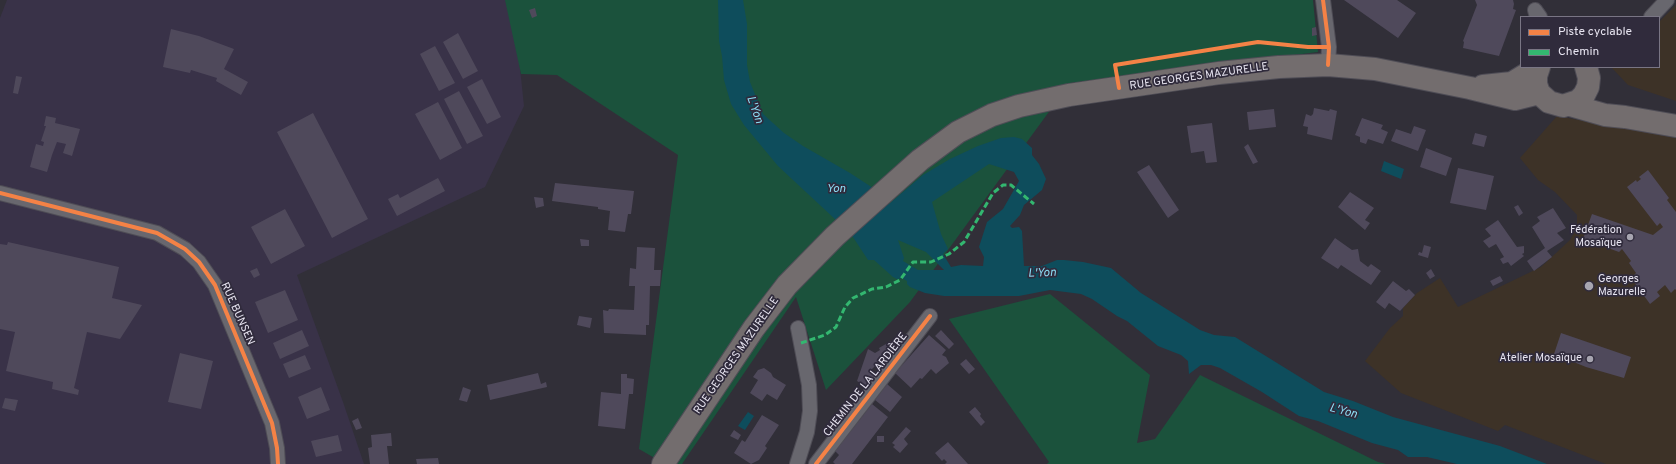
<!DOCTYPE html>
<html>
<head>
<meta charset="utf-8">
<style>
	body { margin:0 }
	#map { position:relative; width:1676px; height:464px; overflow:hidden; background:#312f38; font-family:Overpass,sans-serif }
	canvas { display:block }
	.legend { position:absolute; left:1520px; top:16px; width:140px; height:52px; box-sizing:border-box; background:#302b3c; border:1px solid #797584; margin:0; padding:5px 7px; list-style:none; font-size:12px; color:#e7e4f0 }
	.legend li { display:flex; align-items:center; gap:8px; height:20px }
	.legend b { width:20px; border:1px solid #797584 }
</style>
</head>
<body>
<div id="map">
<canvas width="1676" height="464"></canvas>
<ul class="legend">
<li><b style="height:5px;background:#f48246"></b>Piste cyclable</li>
<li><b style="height:5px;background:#33b770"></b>Chemin</li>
</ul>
</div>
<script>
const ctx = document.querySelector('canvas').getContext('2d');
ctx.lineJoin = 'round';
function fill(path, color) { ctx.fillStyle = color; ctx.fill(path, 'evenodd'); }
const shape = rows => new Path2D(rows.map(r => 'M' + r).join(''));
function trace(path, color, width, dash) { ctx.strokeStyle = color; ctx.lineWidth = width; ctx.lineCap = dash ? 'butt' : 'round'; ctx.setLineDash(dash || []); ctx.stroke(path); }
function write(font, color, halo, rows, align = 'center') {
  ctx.font = font + ' Overpass,sans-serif'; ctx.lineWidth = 3.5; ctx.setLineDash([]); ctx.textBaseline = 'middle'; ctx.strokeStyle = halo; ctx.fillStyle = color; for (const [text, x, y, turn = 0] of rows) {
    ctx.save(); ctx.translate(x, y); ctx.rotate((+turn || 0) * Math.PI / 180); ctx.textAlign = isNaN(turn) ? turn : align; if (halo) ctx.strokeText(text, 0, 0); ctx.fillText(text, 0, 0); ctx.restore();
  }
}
fill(shape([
	[7,0,510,0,515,21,524,106,485,187,297,275,343,402,364,464,0,464,0,18]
]), '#393248');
fill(shape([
	[1676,5,1676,101,1628,85,1612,68,1613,67,1659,67,1659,22],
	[1557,116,1676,138,1676,464,1606,464,1505,425,1498,431,1401,393,1365,361,1390,328,1403,316,1403,308,1417,293,1440,278,1458,307,1541,267,1570,240,1577,227,1577,215,1555,192,1538,180,1520,158]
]), '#3d3227');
fill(shape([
	[505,0,1313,0,1318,52,1070,83,910,302,826,390,796,297,682,464,665,464,639,449,678,155,557,75,521,74],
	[1050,294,1150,375,1137,443,1155,439,1200,375,1378,462,1386,464,1047,464,1049,462,949,319]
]), '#1b523c');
fill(shape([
	[718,0,743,0,747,24,747,65,750,82,763,114,784,133,803,146,850,173,873,188,885,205,889,204,923,175,950,159,978,146,1001,138,1014,137,1022,139,1032,148,1032,155,1039,164,1046,179,1042,190,1024,205,1020,215,1010,226,1012,228,1019,227,1022,231,1024,266,1042,266,1057,260,1064,260,1083,262,1111,268,1141,293,1200,330,1214,335,1235,337,1324,392,1353,401,1393,417,1500,446,1547,464,1457,464,1427,457,1408,457,1398,450,1372,443,1318,421,1299,416,1262,392,1220,368,1211,365,1201,365,1189,374,1188,361,1181,355,1158,346,1127,321,1117,316,1092,299,1081,294,1050,290,1019,296,944,296,925,293,910,287,907,284,907,281,902,278,897,279,893,277,874,260,868,260,851,234,778,166,744,125,731,104,724,80,722,56,719,41],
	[989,164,1014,172,1019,181,1003,209,987,222,979,247,984,257,983,266,961,265,951,267,943,254,948,249,941,234,932,202],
	[898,240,926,252,944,270,918,270,903,261,904,258],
	[1384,161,1404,169,1401,179,1381,171],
	[748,412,754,416,745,430,738,426]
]), '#0e4d5c');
fill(shape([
	[1344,0,1397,0,1416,13,1398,38],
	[1475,0,1513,0,1514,4,1513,9,1516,10,1499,56,1463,48,1464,42,1463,41,1477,5],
	[535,8,537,16,532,18,529,10],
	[1316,27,1317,35,1312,36,1312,28],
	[171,29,199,36,234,49,224,69,248,82,241,95,216,81,217,78,191,70,190,73,163,67],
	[458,33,478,71,463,79,443,42],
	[435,46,455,83,439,91,420,54],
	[16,76,22,77,18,94,13,93],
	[482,79,501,117,487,124,467,87],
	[459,91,483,136,467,144,444,99],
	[438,102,462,148,440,160,415,114],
	[1314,108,1329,111,1330,109,1337,111,1332,140,1307,134,1308,127,1303,126,1306,114,1311,116,1313,114],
	[1274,109,1276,127,1249,130,1247,112],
	[313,113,368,219,332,238,277,132],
	[46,116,56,118,55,123,80,129,72,156,63,153,66,144,57,142,52,155,47,172,30,167,36,144,43,146,44,142,41,141,46,126,44,126],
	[1362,118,1383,125,1381,129,1388,132,1383,144,1368,139,1366,144,1360,142,1360,137,1355,135],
	[1212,123,1217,162,1206,163,1204,151,1191,153,1187,126],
	[1414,126,1426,130,1418,151,1391,141,1396,129,1411,134],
	[1475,133,1487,136,1484,147,1472,144],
	[1248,144,1258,162,1253,164,1244,147],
	[1426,148,1452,158,1446,176,1420,167],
	[1149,165,1179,210,1168,218,1137,172],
	[1458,168,1494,176,1486,210,1450,203],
	[1648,170,1669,198,1667,200,1676,212,1676,290,1675,289,1671,293,1665,285,1657,292,1660,296,1650,304,1631,278,1636,273,1629,263,1631,261,1622,249,1619,252,1583,239,1587,228,1590,229,1591,226,1588,225,1592,214,1653,235,1663,227,1660,223,1657,226,1627,187,1636,180,1637,182,1641,179,1639,177],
	[438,178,445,191,397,216,388,199,398,194,400,198],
	[555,183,634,191,631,214,628,214,625,232,608,230,610,211,598,209,598,207,552,201],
	[1350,192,1374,208,1365,220,1370,223,1365,230,1338,207],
	[534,197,543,198,544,206,536,208],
	[1518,205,1523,213,1519,216,1514,207],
	[1553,208,1566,228,1557,233,1564,240,1547,251,1552,257,1534,271,1527,261,1545,248,1532,227,1540,221,1537,217],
	[285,209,305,246,271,264,251,227],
	[1498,220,1517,247,1524,246,1524,253,1522,254,1524,256,1511,266,1508,262,1503,264,1500,259,1504,257,1496,244,1489,248,1483,241,1491,236,1485,229],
	[1335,238,1352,250,1358,249,1360,261,1368,267,1371,264,1381,271,1371,285,1341,265,1338,269,1321,258],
	[580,239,589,240,589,246,581,246],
	[8,242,119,267,112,298,142,305,120,339,87,332,74,388,79,390,78,395,52,389,53,382,6,371,15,332,0,329,0,244,7,245],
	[1424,245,1431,247,1428,258,1418,255,1419,252,1422,253],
	[637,247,655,248,654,270,661,270,660,286,650,286,649,325,646,325,646,335,604,333,603,310,608,311,609,309,634,310,635,286,629,286,630,268,636,269],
	[257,268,260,275,254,278,250,271],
	[1431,269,1435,276,1430,279,1426,273],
	[1500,276,1503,281,1493,286,1490,281],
	[1393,281,1406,291,1409,289,1415,295,1400,311,1389,303,1385,309,1376,302],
	[285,290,298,320,268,333,255,302],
	[579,316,592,318,590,328,577,325],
	[302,330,309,346,280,359,273,343],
	[941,330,954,344,949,349,935,336],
	[1561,333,1631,357,1624,378,1586,367,1554,354],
	[929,335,946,350,942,355,946,357,949,363,936,374,931,369,922,379,920,378,911,388,895,373],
	[891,341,898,355,883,363,881,360,870,371,879,378,867,387,857,381,868,349,875,353,880,350,879,348],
	[180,353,213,361,201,409,168,402],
	[305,355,311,369,289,378,283,364],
	[966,359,975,369,969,374,960,364],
	[764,368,771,373,773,377,786,385,777,400,767,394,762,401,750,393,758,380,753,377,758,370],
	[538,373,541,384,546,382,547,387,490,400,487,385],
	[621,374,627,374,627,378,634,379,633,394,629,394,625,429,598,426,601,392,621,394],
	[887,384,902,397,890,412,875,400],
	[321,387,330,410,307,419,298,397],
	[463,387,471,390,467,402,459,400],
	[5,398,18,400,15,411,2,408],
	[872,404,888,417,852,464,835,464,833,462,839,455,835,451],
	[975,407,981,414,980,416,985,422,981,426,969,412],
	[762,415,779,425,765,446,767,448,759,460,751,464,734,453,742,440,745,442],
	[358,418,362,428,356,430,352,421],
	[906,427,911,431,904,439,908,444,900,453,893,447,895,445,892,443],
	[734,430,741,435,738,440,730,436],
	[391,433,392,446,387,446,389,464,370,464,368,448,372,447,371,435],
	[338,435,342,451,316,457,311,441],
	[877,436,884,436,884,442,877,442],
	[948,442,968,464,945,464,947,462,944,459,942,461,935,453],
	[438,458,439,464,417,464,416,459]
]), '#4f495b');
const street = shape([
	[1323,0,1329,47,1328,65],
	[1537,17,1535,10,1540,17],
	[1651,17,1667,0],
	[0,193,157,233,185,249,199,262,215,285,272,423,277,448,278,464],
	[797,464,807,432,810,411,809,385,798,328],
	[816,464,930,316]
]);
const primary = shape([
	[1539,67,1536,76,1536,84,1539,93,1549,102,1563,106,1578,101,1584,95,1588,87,1589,78,1586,67],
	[1483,86,1512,83,1538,67],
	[1570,105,1605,115,1625,117,1676,126],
	[663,464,754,328,787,285,835,236,920,160,958,132,992,115,1019,106,1069,95,1219,73,1279,67,1328,65,1375,69,1470,88,1515,99,1539,93]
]);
trace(street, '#4f4d56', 16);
trace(primary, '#4f4d56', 24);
trace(street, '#68676e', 14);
trace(primary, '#736d6e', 22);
trace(shape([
	[801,343,825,335,836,327,845,307,853,298,872,289,886,287,900,280,913,262,931,262,949,254,964,242,993,193,1003,185,1011,185,1034,204]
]), '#33b770', 3, [6, 3]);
trace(shape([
	[1323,0,1329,47,1328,65],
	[1119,88,1115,65,1258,42,1308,47,1329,47],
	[0,193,157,233,185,249,199,262,215,285,272,423,277,448,278,464],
	[816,464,930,316]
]), '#f48246', 4);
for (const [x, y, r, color] of [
	[1630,237,4,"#a7a5b0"],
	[1589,286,5,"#a7a5b0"],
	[1590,359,4,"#a7a5b0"]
]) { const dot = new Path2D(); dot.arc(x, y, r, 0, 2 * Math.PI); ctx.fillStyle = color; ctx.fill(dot); trace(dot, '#302b3c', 1.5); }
write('11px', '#e7e4f0', '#302b3c', [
	["RUE GEORGES MAZURELLE",1199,77,-8],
	["RUE BUNSEN",237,314,66],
	["RUE GEORGES MAZURELLE",737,356,-55],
	["CHEMIN DE LA LARDIÈRE",866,385,-52]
]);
write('11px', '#e7e4f0', '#302b3c', [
	["Fédération",1622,231],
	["Mosaïque",1622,244],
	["Georges",1598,280,"left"],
	["Mazurelle",1598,293,"left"],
	["Atelier Mosaïque",1582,359]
], 'right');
write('italic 12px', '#8ddff6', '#302b3c', [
	["L'Yon",754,110,70],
	["Yon",836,190],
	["L'Yon",1042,274,-2],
	["L'Yon",1343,412,15]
]);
</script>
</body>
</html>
